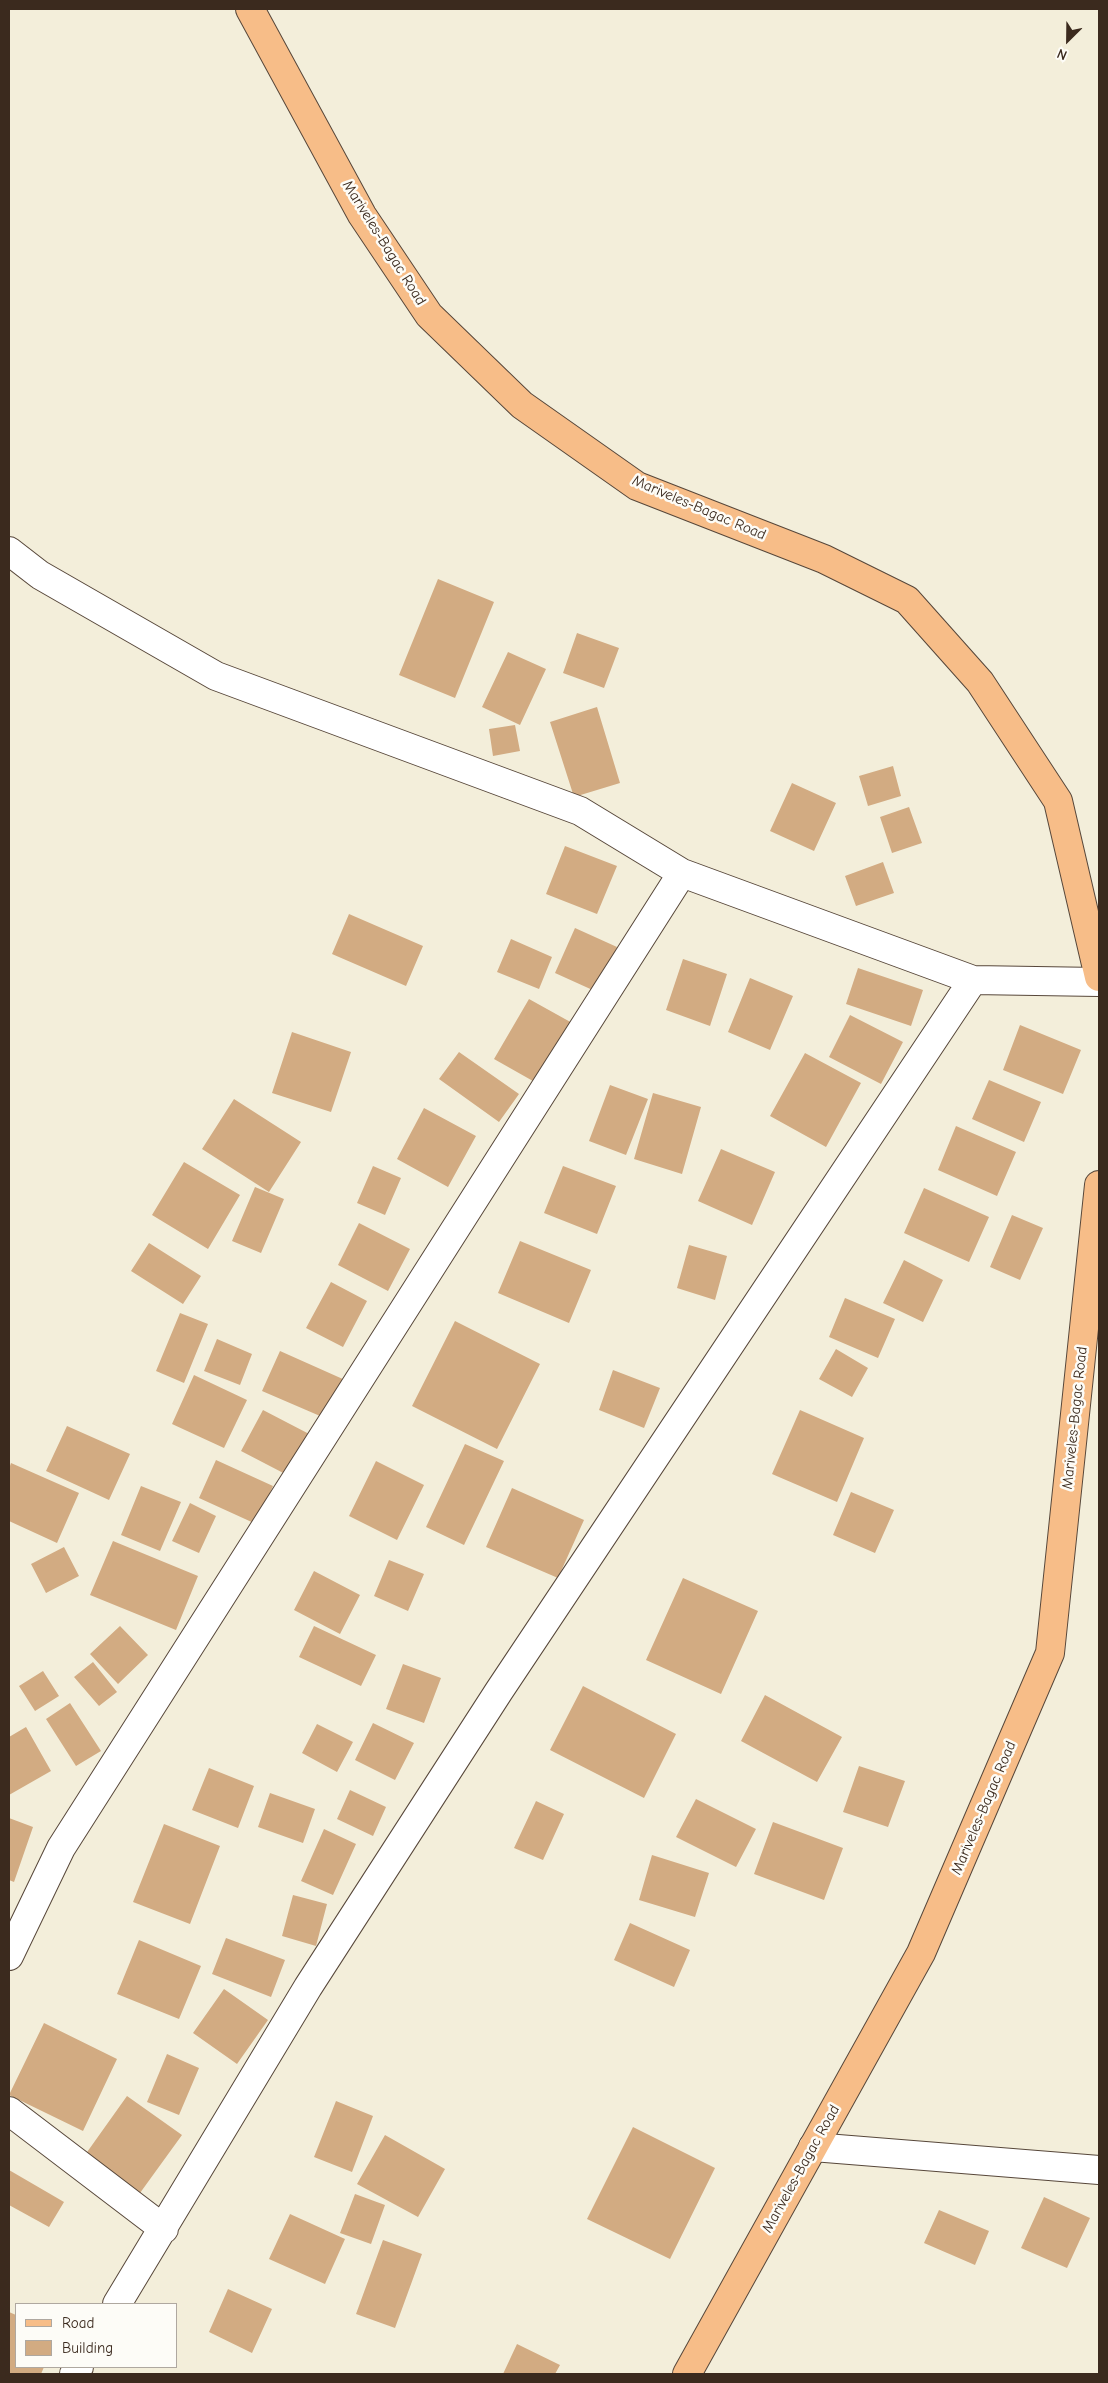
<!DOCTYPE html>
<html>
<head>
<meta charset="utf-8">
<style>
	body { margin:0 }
	#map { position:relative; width:1108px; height:2383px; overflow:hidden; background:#f3eeda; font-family:"Comic Neue",sans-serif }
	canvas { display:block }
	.frame { position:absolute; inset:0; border:10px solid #3b2a1e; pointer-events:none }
	.legend { position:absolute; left:15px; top:2303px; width:162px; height:65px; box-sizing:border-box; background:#fdfcf7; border:1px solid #afa8a0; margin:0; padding:6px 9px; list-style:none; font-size:15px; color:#3b2a1e }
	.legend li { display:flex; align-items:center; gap:10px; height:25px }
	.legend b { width:25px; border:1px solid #afa8a0 }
	.north { position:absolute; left:1043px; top:15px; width:50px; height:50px; -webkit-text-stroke:4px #fdfcf7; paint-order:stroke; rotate:203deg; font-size:14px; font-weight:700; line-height:20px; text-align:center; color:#3b2a1e }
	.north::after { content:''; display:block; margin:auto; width:18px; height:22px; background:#3b2a1e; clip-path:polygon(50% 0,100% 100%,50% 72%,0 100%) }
</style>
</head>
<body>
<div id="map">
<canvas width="1108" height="2383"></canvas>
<div class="frame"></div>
<ul class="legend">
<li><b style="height:6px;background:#f7bd88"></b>Road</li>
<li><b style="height:14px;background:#d2ab82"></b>Building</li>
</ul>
<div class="north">N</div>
</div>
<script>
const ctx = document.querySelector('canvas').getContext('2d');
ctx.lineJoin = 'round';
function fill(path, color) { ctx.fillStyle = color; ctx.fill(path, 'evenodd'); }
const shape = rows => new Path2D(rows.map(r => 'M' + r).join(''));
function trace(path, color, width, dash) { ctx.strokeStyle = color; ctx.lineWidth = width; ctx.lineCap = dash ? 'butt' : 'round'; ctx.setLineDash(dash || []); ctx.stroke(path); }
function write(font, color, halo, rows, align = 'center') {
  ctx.font = font + ' "Comic Neue",sans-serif'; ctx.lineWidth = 5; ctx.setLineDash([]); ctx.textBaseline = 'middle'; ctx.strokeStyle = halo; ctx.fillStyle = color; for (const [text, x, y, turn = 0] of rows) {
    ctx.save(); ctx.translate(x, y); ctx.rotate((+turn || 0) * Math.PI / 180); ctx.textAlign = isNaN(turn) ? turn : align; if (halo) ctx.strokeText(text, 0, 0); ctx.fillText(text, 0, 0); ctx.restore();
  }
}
fill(shape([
	[438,579,494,602,455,698,399,675],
	[577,633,619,648,604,688,563,673],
	[508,652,546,669,520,725,482,707],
	[597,707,620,783,574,797,550,722],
	[515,725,520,751,493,756,489,729],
	[893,766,901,796,868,806,859,776],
	[792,783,836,803,814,851,770,831],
	[909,807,922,843,892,853,880,817],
	[565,846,617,866,597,914,546,894],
	[883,862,894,893,856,906,845,876],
	[349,914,423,946,406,986,332,954],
	[575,928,617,947,597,992,555,973],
	[511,939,552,957,539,989,497,972],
	[683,959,727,974,710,1026,666,1010],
	[858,968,923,990,911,1026,846,1004],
	[750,978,793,996,770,1050,728,1032],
	[529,999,574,1024,540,1085,494,1059],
	[850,1015,903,1042,881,1084,829,1057],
	[1020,1025,1081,1050,1063,1094,1003,1070],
	[292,1032,351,1052,331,1112,272,1093],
	[459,1052,519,1094,499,1122,439,1079],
	[805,1053,861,1083,826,1147,770,1116],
	[989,1080,1041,1102,1024,1142,972,1119],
	[610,1085,648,1099,626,1155,589,1141],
	[653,1093,701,1107,682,1174,634,1159],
	[234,1099,301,1142,269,1192,202,1149],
	[424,1108,476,1136,448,1187,397,1159],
	[956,1126,1016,1152,997,1196,938,1170],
	[721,1149,775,1172,752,1225,698,1201],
	[184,1162,240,1195,208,1249,152,1215],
	[373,1166,401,1178,385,1215,357,1203],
	[563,1166,616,1186,597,1234,544,1213],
	[255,1187,284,1199,261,1253,232,1241],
	[924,1188,989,1217,969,1262,904,1233],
	[1012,1215,1043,1228,1020,1280,990,1267],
	[359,1223,410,1249,388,1291,338,1265],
	[520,1241,591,1270,569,1323,498,1293],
	[149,1243,201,1276,183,1304,131,1271],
	[689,1245,727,1256,715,1300,677,1288],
	[904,1260,943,1280,923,1322,883,1303],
	[331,1282,367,1301,343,1347,306,1328],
	[845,1298,895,1319,878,1358,829,1337],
	[180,1313,208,1324,184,1383,156,1371],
	[455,1321,540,1364,497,1449,412,1406],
	[217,1339,252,1354,240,1385,204,1371],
	[836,1349,868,1368,852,1397,819,1379],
	[280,1351,345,1380,327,1419,262,1391],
	[613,1370,660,1388,644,1428,599,1410],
	[194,1375,247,1400,224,1448,172,1424],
	[263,1410,313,1436,291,1477,241,1451],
	[800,1410,864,1438,837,1502,772,1474],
	[67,1426,130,1454,109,1500,46,1471],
	[465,1444,504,1461,464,1545,426,1527],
	[216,1460,273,1486,256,1524,199,1498],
	[376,1461,424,1485,397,1540,349,1516],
	[11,1463,79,1493,57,1543,9,1521,9,1469],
	[141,1486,181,1502,160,1551,121,1535],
	[512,1488,584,1520,558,1578,486,1547],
	[851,1492,894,1510,875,1553,833,1535],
	[190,1503,216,1516,199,1553,172,1541],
	[113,1541,198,1576,176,1630,90,1595],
	[64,1547,79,1576,46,1593,31,1564],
	[389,1560,424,1574,408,1611,374,1596],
	[314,1571,360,1595,340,1634,294,1610],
	[683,1578,758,1611,721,1694,646,1660],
	[120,1626,148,1655,118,1684,90,1654],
	[314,1626,376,1655,361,1686,299,1657],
	[93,1662,117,1692,99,1706,74,1677],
	[403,1664,441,1678,424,1723,386,1709],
	[43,1671,59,1696,35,1711,19,1686],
	[583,1686,676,1734,644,1798,550,1750],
	[765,1695,842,1737,817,1782,741,1741],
	[70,1703,101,1751,76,1766,46,1719],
	[373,1723,414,1743,395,1780,355,1760],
	[317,1724,353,1742,337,1772,302,1753],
	[26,1727,51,1771,9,1795,9,1737],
	[859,1766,905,1781,888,1827,843,1812],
	[209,1768,254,1786,238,1828,192,1810],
	[350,1790,386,1807,373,1836,337,1819],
	[270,1793,315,1809,303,1843,258,1827],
	[696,1799,756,1829,736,1867,676,1837],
	[536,1801,564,1814,543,1860,514,1848],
	[9,1818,33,1827,14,1882,9,1880],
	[773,1822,843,1848,824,1900,754,1874],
	[164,1824,220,1846,190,1924,133,1902],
	[324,1829,356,1844,333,1895,301,1881],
	[652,1855,709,1873,695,1917,639,1900],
	[293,1895,327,1904,316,1946,282,1936],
	[630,1923,690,1950,674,1987,614,1960],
	[226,1938,285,1960,271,1997,212,1974],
	[139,1940,201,1966,179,2019,117,1994],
	[224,1989,268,2020,237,2064,193,2033],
	[44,2023,117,2059,83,2131,9,2095],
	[167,2054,199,2068,179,2115,147,2102],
	[127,2096,182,2135,140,2193,85,2155],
	[336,2101,373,2116,352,2172,314,2157],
	[633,2127,715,2168,670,2259,587,2219],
	[385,2135,445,2169,418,2217,357,2184],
	[9,2170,64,2202,49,2227,9,2205],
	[355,2194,385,2205,371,2244,340,2233],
	[1044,2197,1090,2218,1067,2268,1021,2248],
	[939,2210,989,2231,975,2265,924,2243],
	[290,2214,345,2239,325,2284,269,2259],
	[383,2240,422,2254,395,2328,356,2314],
	[228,2289,272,2309,252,2353,209,2332],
	[9,2312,16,2315,16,2367,44,2367,41,2374,9,2374],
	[517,2344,560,2365,555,2374,503,2374]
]), '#d2ab82');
const minor = shape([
	[9,551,40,575,216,676,580,811,682,873,973,980,1099,982],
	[9,1956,61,1848,682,873],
	[9,2111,164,2229],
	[813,2147,1099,2170],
	[117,2304,308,1987,499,1691,973,980],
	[74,2374,79,2367]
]);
const primary = shape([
	[250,9,362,215,429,315,522,405,637,486,824,559,907,600,980,682,1058,801,1099,977],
	[687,2374,921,1953,1050,1653,1099,1185]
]);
trace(minor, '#57473a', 30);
trace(primary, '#57473a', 30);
trace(minor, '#fff', 28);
trace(primary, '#f7bd88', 28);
write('15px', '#3b2a1e', '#fdfcf7', [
	["Mariveles-Bagac Road",384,243,58],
	["Mariveles-Bagac Road",699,508,23],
	["Mariveles-Bagac Road",1075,1418,-84],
	["Mariveles-Bagac Road",984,1808,-67],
	["Mariveles-Bagac Road",801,2169,-61]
]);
</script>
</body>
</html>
